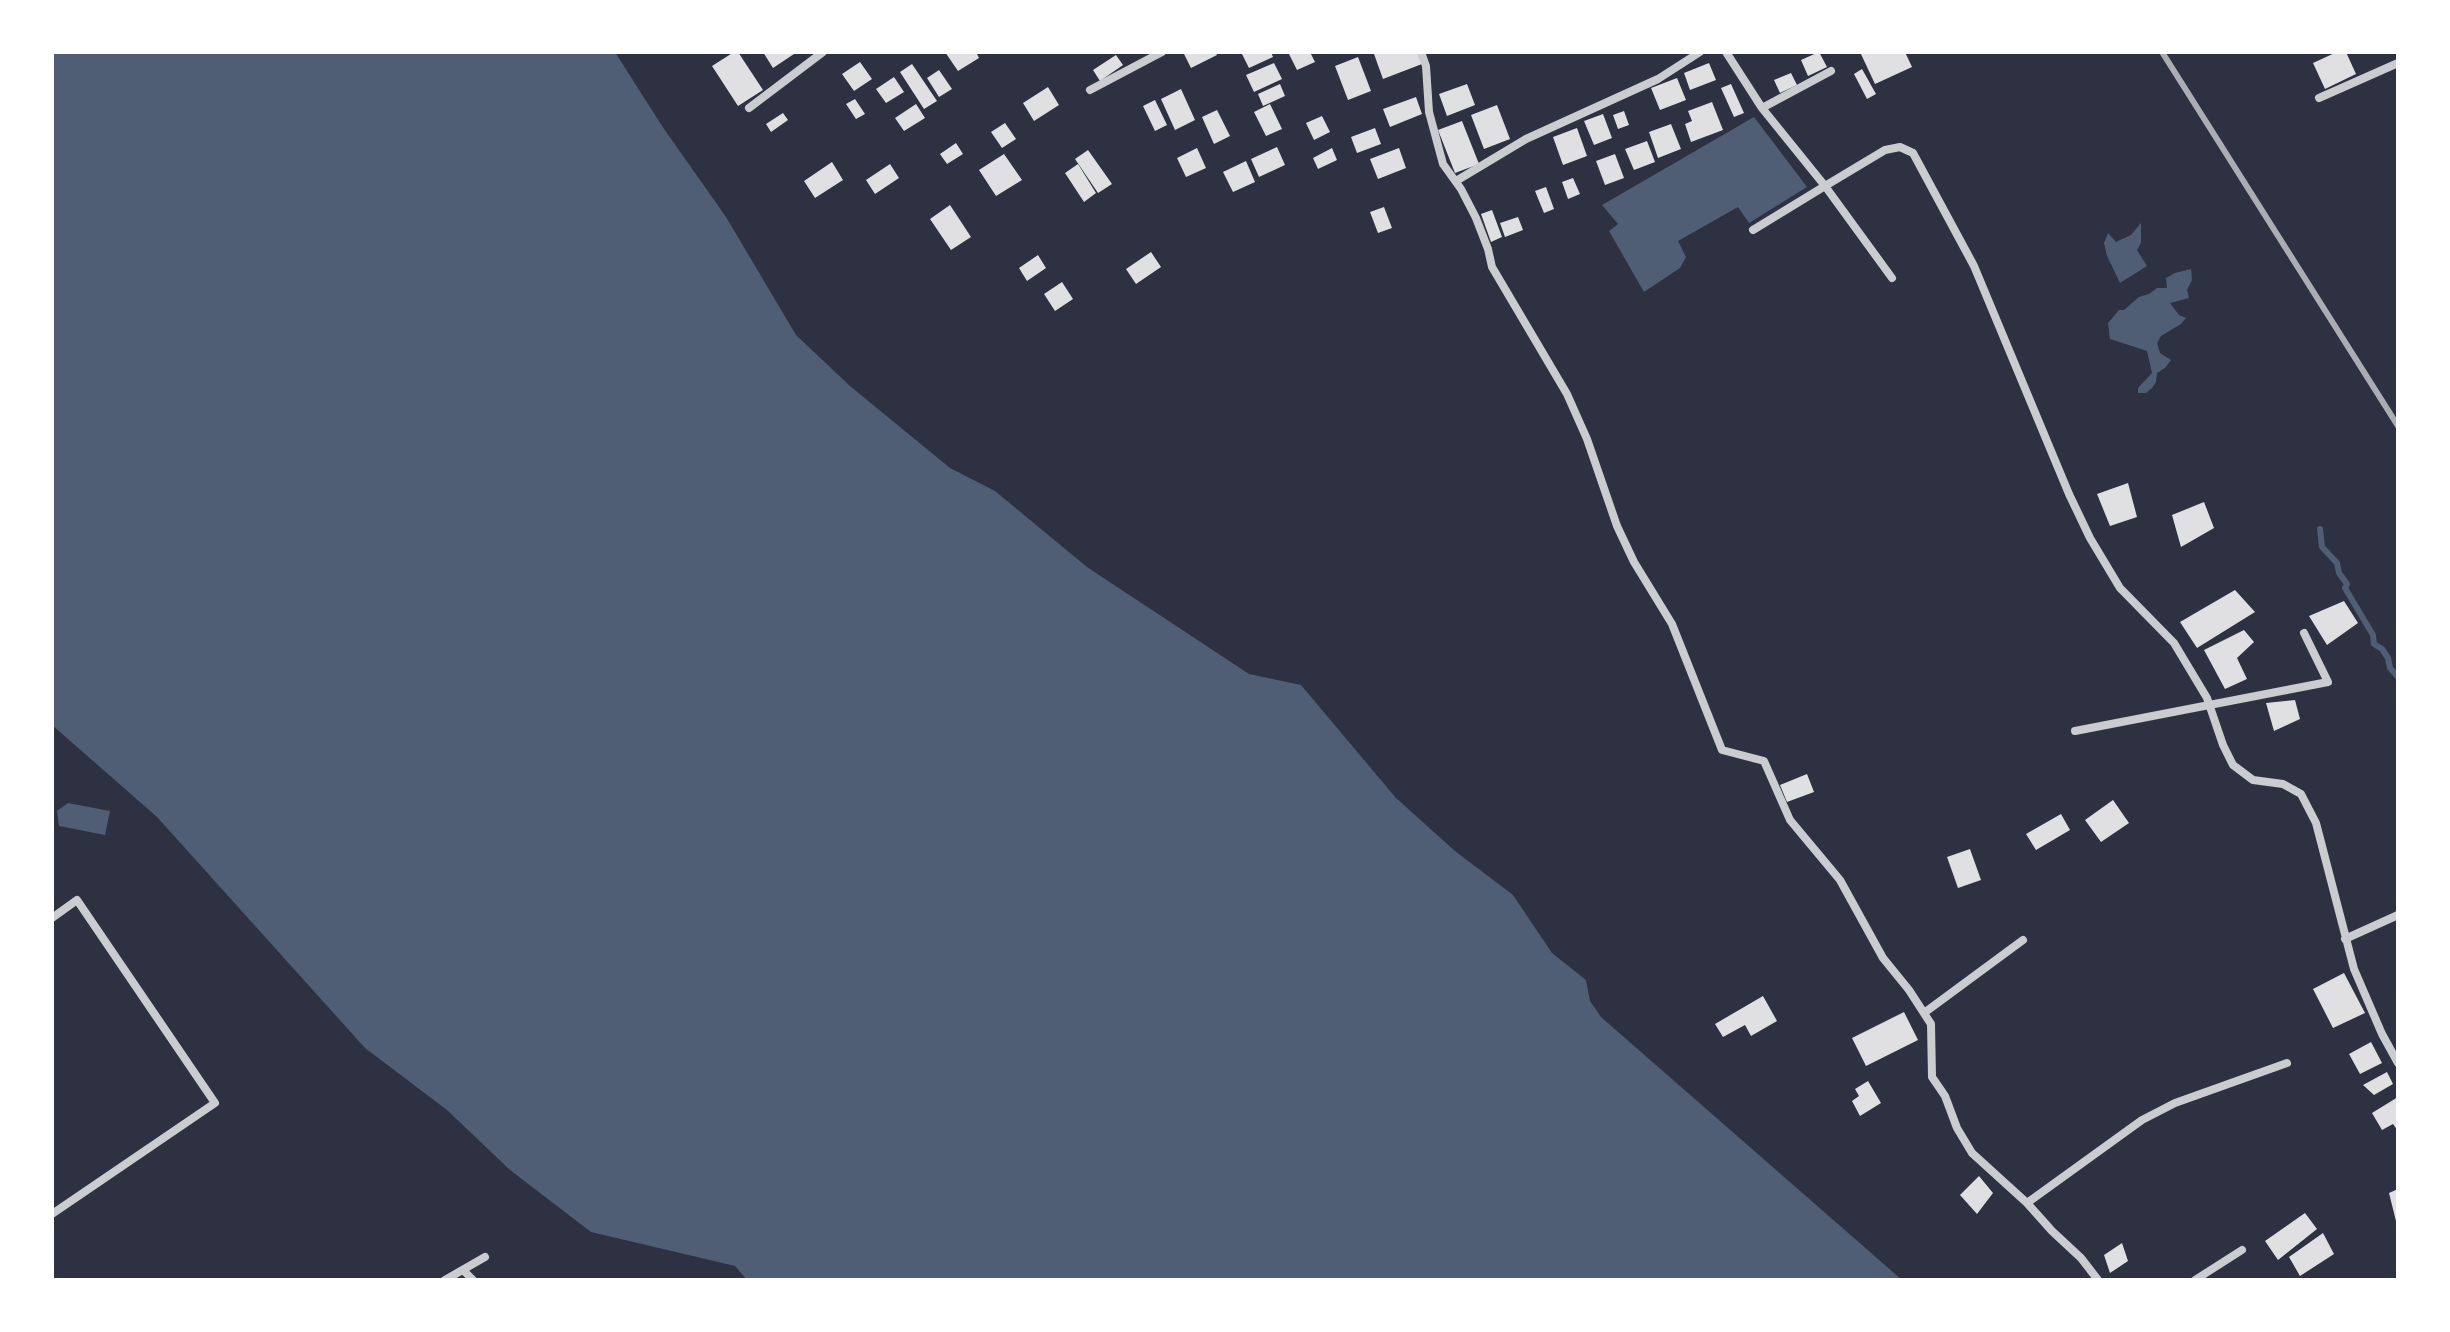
<!DOCTYPE html>
<html>
<head>
<meta charset="utf-8">
<style>
	body { margin:0 }
	#map { position:relative; width:2450px; height:1332px; overflow:hidden; background:#2d3142; font-family:"Asap Condensed",sans-serif }
	canvas { display:block }
	.frame { position:absolute; inset:0; border:54px solid #fff; pointer-events:none }
</style>
</head>
<body>
<div id="map">
<canvas width="2450" height="1332"></canvas>
<div class="frame"></div>
</div>
<script>
const ctx = document.querySelector('canvas').getContext('2d');
ctx.lineJoin = 'round';
function fill(path, color) { ctx.fillStyle = color; ctx.fill(path, 'evenodd'); }
const shape = rows => new Path2D(rows.map(r => 'M' + r).join(''));
function trace(path, color, width, dash) { ctx.strokeStyle = color; ctx.lineWidth = width; ctx.lineCap = dash ? 'butt' : 'round'; ctx.setLineDash(dash || []); ctx.stroke(path); }
fill(shape([
	[52,52,615,52,662,126,726,217,796,335,850,386,950,468,995,491,1087,567,1249,674,1301,685,1396,798,1455,851,1513,895,1552,953,1586,980,1590,1001,1601,1017,1902,1280,747,1280,735,1266,591,1232,510,1170,447,1110,365,1048,157,817,52,725],
	[1754,117,1807,187,1749,223,1738,207,1678,241,1686,257,1680,268,1644,292,1609,231,1618,224,1602,205],
	[2141,223,2141,243,2137,250,2147,266,2120,283,2107,256,2104,243,2108,233,2116,242,2131,235],
	[2191,269,2192,280,2187,290,2189,298,2170,303,2179,315,2186,318,2181,324,2161,336,2157,343,2160,353,2171,360,2165,368,2157,373,2156,382,2152,388,2146,393,2138,393,2138,388,2152,373,2147,351,2110,339,2108,323,2119,310,2124,310,2139,297,2149,294,2157,288,2167,288,2166,278,2175,273],
	[68,803,110,811,105,835,59,826,57,811]
]), '#4f5d75');
trace(shape([
	[2320,529,2322,547,2337,563,2339,573,2347,584,2345,588,2373,635,2374,644,2382,649,2388,658,2390,668,2398,677]
]), '#4f5d75', 6);
fill(shape([
	[734,52,738,52,763,90,738,106,712,66],
	[763,52,797,52,773,68],
	[945,52,976,52,979,58,958,71],
	[1183,52,1215,52,1217,55,1191,68],
	[1245,52,1271,52,1273,57,1249,68,1242,54],
	[1288,52,1310,52,1315,62,1297,70],
	[1378,52,1417,52,1422,64,1383,79,1374,54],
	[1819,52,1827,67,1808,76,1801,60],
	[1860,52,1905,52,1912,67,1875,84],
	[2337,52,2346,52,2356,74,2325,89,2313,63],
	[1116,55,1123,65,1100,81,1093,70],
	[1358,57,1371,91,1348,100,1335,66],
	[860,62,872,79,854,91,842,74],
	[1274,63,1282,79,1254,92,1246,75],
	[1709,63,1716,80,1690,90,1684,73],
	[912,64,937,101,924,109,900,72],
	[1862,69,1876,94,1867,99,1854,74],
	[939,70,952,89,939,97,927,78],
	[1791,73,1797,85,1780,93,1774,80],
	[894,77,904,92,886,103,876,89],
	[1677,78,1686,100,1660,110,1651,88],
	[1280,84,1285,96,1263,106,1258,94],
	[1467,84,1475,105,1447,116,1439,94],
	[1731,84,1744,113,1734,117,1721,88],
	[1048,87,1059,105,1034,121,1023,103],
	[1181,89,1195,120,1175,130,1161,99],
	[1416,97,1422,114,1390,127,1383,109],
	[855,99,865,114,856,119,846,104],
	[1155,100,1167,125,1155,131,1143,106],
	[1712,102,1723,130,1691,142,1685,124,1692,121,1688,111],
	[916,104,925,118,904,131,895,118],
	[1270,104,1282,129,1266,136,1254,112],
	[1497,105,1510,139,1484,149,1471,115],
	[1217,110,1230,136,1214,144,1202,117],
	[1624,111,1629,125,1618,129,1613,115],
	[783,113,788,120,771,132,766,124],
	[1603,114,1612,138,1594,145,1584,121],
	[1322,116,1330,132,1314,140,1306,123],
	[1462,121,1479,164,1455,173,1438,130],
	[1005,123,1016,139,1002,148,991,132],
	[1671,124,1681,149,1658,158,1649,132],
	[1375,128,1381,144,1357,153,1351,137],
	[1577,128,1587,156,1563,165,1553,137],
	[1647,141,1655,162,1634,170,1625,149],
	[956,143,963,154,947,164,940,154],
	[1277,147,1285,165,1259,177,1251,159],
	[1197,148,1206,168,1186,177,1177,158],
	[1332,148,1337,160,1318,169,1313,158],
	[1399,148,1406,168,1378,179,1370,159],
	[1088,150,1112,184,1098,193,1075,159],
	[1004,154,1022,180,996,196,979,170],
	[1615,154,1624,178,1605,185,1596,161],
	[1246,161,1255,182,1233,192,1223,172],
	[832,162,843,180,815,198,804,181],
	[890,164,899,178,875,194,866,180],
	[1078,164,1096,193,1084,202,1065,173],
	[1573,178,1580,194,1568,199,1562,182],
	[1546,187,1554,209,1544,213,1535,191],
	[950,205,971,237,951,250,930,219],
	[1384,207,1392,228,1378,233,1370,212],
	[1492,210,1502,237,1491,242,1481,214],
	[1518,217,1523,230,1505,237,1500,223],
	[1151,252,1161,267,1136,284,1126,269],
	[1038,255,1046,268,1027,281,1019,268],
	[1062,282,1073,299,1055,311,1044,294],
	[2128,483,2137,517,2110,526,2097,494],
	[2204,502,2214,528,2181,547,2172,515],
	[2235,590,2255,612,2197,648,2180,622],
	[2344,601,2358,623,2327,645,2309,616],
	[2244,630,2254,642,2237,658,2247,679,2225,689,2204,650],
	[2295,700,2300,719,2274,731,2266,703],
	[1807,774,1814,792,1787,802,1780,785],
	[2113,800,2129,823,2101,842,2085,820],
	[2061,814,2070,830,2036,850,2026,834],
	[1970,849,1981,880,1958,888,1947,857],
	[2344,973,2365,1013,2333,1028,2313,989],
	[1763,996,1777,1021,1751,1036,1745,1025,1723,1037,1715,1024],
	[1904,1012,1918,1040,1866,1066,1852,1038],
	[2371,1042,2382,1063,2360,1074,2349,1054],
	[2387,1072,2393,1084,2374,1095,2363,1085],
	[1868,1081,1881,1103,1860,1116,1852,1101,1859,1096,1855,1089],
	[2398,1097,2398,1131,2393,1124,2382,1130,2372,1113],
	[1979,1176,1993,1193,1977,1214,1960,1195],
	[2398,1189,2398,1225,2397,1225,2389,1193],
	[2305,1213,2317,1229,2278,1260,2265,1241],
	[2323,1233,2334,1254,2300,1276,2289,1257],
	[2122,1243,2128,1261,2110,1273,2104,1255]
]), '#e0e0e3');
trace(shape([
	[1421,52,1426,66,1429,112,1443,164,1461,189,1476,218,1488,249,1492,267,1567,394,1587,439,1617,526,1634,562,1672,624,1722,750,1764,761,1790,820,1840,880,1883,958,1909,990,1931,1024,1932,1077,1945,1096,1957,1128,1972,1153,2027,1203,2052,1231,2081,1258,2098,1280],
	[1726,52,1762,108,1825,186,1885,150,1900,147,1913,153,1974,266,2069,494,2090,538,2120,588,2174,643,2207,698,2223,745,2233,765,2253,780,2283,784,2301,794,2316,823,2354,969,2382,1034,2398,1063],
	[1090,90,1162,52],
	[2319,98,2398,63],
	[749,108,823,52],
	[1762,108,1831,71],
	[1456,181,1526,139,1658,79,1700,52],
	[1753,230,1825,186,1892,278],
	[2075,731,2328,682,2304,633],
	[52,918,77,900,215,1103,52,1214],
	[2345,939,2398,915],
	[1924,1013,2023,940],
	[2027,1203,2142,1120,2175,1103,2287,1063],
	[463,1270,473,1280],
	[445,1280,485,1257],
	[2195,1280,2242,1250]
]), '#caccd0', 8);
trace(shape([
	[2162,52,2398,426]
]), '#abadb3', 6);
</script>
</body>
</html>
